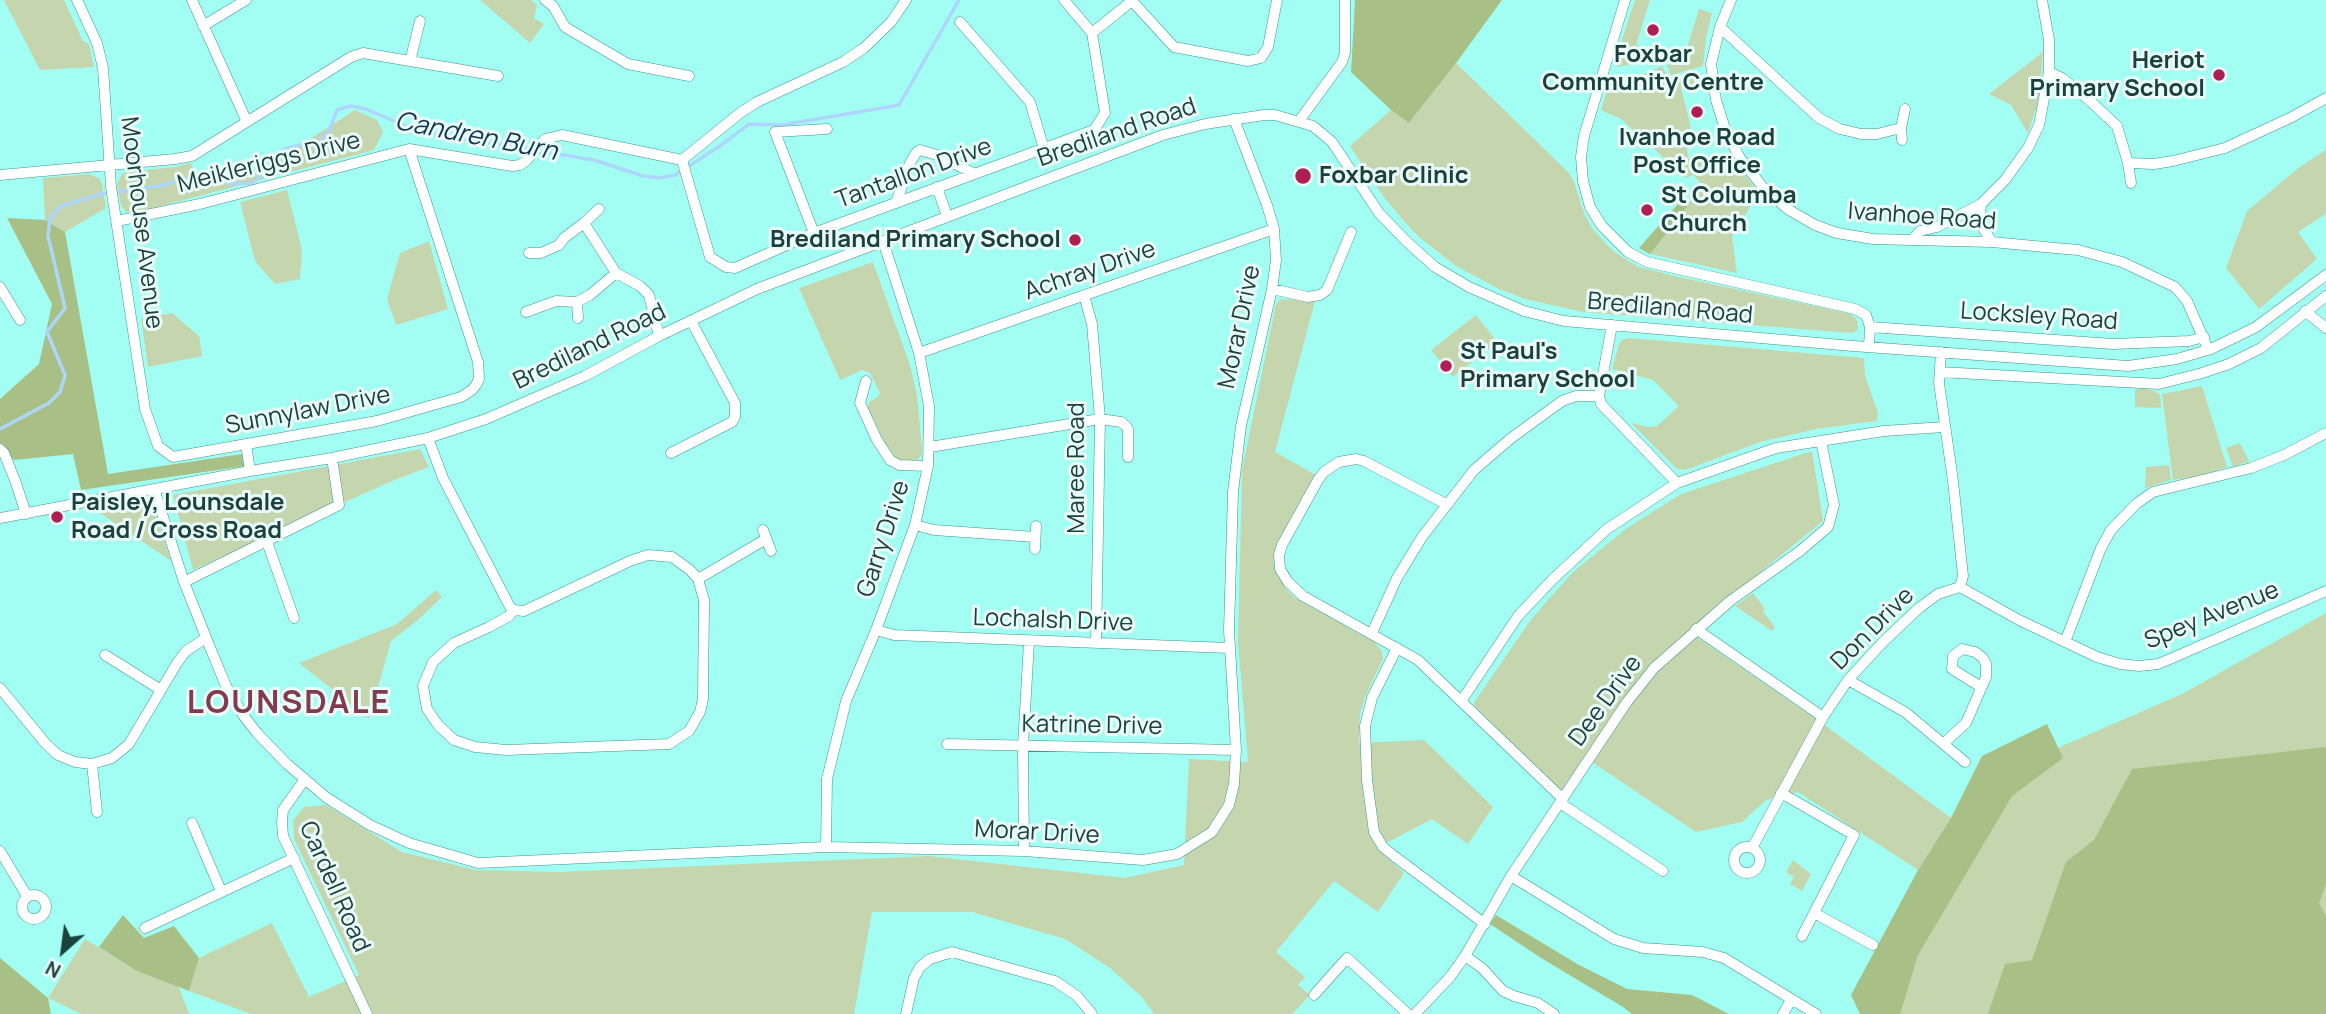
<!DOCTYPE html>
<html>
<head>
<meta charset="utf-8">
<style>
	body { margin:0 }
	#map { position:relative; width:2326px; height:1014px; overflow:hidden; background:#a2fef3; font-family:Manrope,sans-serif }
	canvas { display:block }
	.north { position:absolute; left:28px; top:916px; width:70px; height:70px; -webkit-text-stroke:5px #eafbf9; paint-order:stroke; rotate:208deg; font-size:19px; font-weight:700; line-height:28px; text-align:center; color:#1b413d }
	.north::after { content:''; display:block; margin:auto; width:24px; height:32px; background:#1b413d; clip-path:polygon(50% 0,100% 100%,50% 72%,0 100%) }
</style>
</head>
<body>
<div id="map">
<canvas width="2326" height="1014"></canvas>
<div class="north">N</div>
</div>
<script>
const ctx = document.querySelector('canvas').getContext('2d');
ctx.lineJoin = 'round';
function fill(path, color) { ctx.fillStyle = color; ctx.fill(path, 'evenodd'); }
const shape = rows => new Path2D(rows.map(r => 'M' + r).join(''));
function trace(path, color, width, dash) { ctx.strokeStyle = color; ctx.lineWidth = width; ctx.lineCap = dash ? 'butt' : 'round'; ctx.setLineDash(dash || []); ctx.stroke(path); }
function write(font, color, halo, rows, align = 'center') {
  ctx.font = font + ' Manrope,sans-serif'; ctx.lineWidth = 6; ctx.setLineDash([]); ctx.textBaseline = 'middle'; ctx.strokeStyle = halo; ctx.fillStyle = color; for (const [text, x, y, turn = 0] of rows) {
    ctx.save(); ctx.translate(x, y); ctx.rotate((+turn || 0) * Math.PI / 180); ctx.textAlign = isNaN(turn) ? turn : align; if (halo) ctx.strokeText(text, 0, 0); ctx.fillText(text, 0, 0); ctx.restore();
  }
}
fill(shape([
	[4,0,64,0,83,41,89,44,94,67,40,70],
	[480,0,531,0,537,5,534,18,544,24,530,43],
	[1635,0,1650,0,1636,45,1658,53,1655,57,1646,61,1618,67,1615,61],
	[1699,9,1712,13,1706,38,1703,66,1671,75,1667,65,1683,61],
	[2043,52,2039,99,2028,133,2011,105,1989,94],
	[1456,63,1569,173,1574,182,1584,213,1592,228,1609,247,1622,257,1639,267,1679,277,1851,314,1857,320,1858,330,1852,333,1583,312,1525,299,1499,289,1456,266,1419,237,1403,220,1383,196,1350,146,1391,110,1409,123],
	[1662,66,1669,80,1698,73,1700,83,1681,88,1693,136,1686,138,1688,158,1728,154,1759,193,1732,236,1737,273,1650,254,1703,185,1693,175,1686,178,1621,119,1601,110,1611,78,1648,73],
	[355,110,377,120,383,132,374,150,134,213,126,212,121,205,117,184,122,174,127,172,174,167,191,163,194,172,244,175,259,172],
	[2326,150,2326,214,2298,232,2317,259,2259,309,2226,268,2247,211,2301,166],
	[89,174,100,179,102,184,106,208,65,232,45,220,43,178],
	[287,190,302,250,300,279,275,284,255,261,240,202],
	[429,241,448,309,396,325,387,299,400,253],
	[873,262,910,365,917,395,922,449,921,456,916,461,903,462,895,457,884,442,868,407,869,402,878,397,880,393,870,373,862,370,840,380,799,288],
	[1281,299,1315,301,1275,452,1316,475,1278,545,1274,563,1276,570,1286,589,1294,597,1374,642,1382,651,1383,659,1365,697,1360,714,1359,743,1424,740,1493,807,1468,844,1432,819,1377,848,1404,873,1378,912,1334,881,1276,952,1305,977,1298,985,1310,995,1292,1014,1154,1014,1142,997,1110,968,1065,939,972,912,872,912,854,1014,251,1014,189,991,199,958,272,923,309,997,359,975,294,839,293,820,304,807,326,805,402,852,476,870,559,872,929,856,1125,878,1184,865,1189,759,1248,762,1238,641,1242,470,1276,304],
	[172,313,199,336,202,356,148,367,141,319],
	[1476,315,1497,342,1453,377,1431,350],
	[1629,338,1864,358,1865,376,1878,413,1877,421,1816,429,1760,442,1688,469,1682,470,1676,468,1631,423,1648,427,1657,426,1679,406,1653,380,1612,369,1619,344,1623,339],
	[2202,386,2227,467,2199,476,2173,480,2162,394],
	[2135,389,2149,389,2160,394,2161,408,2135,407],
	[2240,443,2249,461,2233,467,2226,448],
	[420,449,429,467,392,481,193,570,173,495],
	[1812,451,1823,521,1688,631,1826,726,1951,818,1918,870,1798,792,1766,800,1742,822,1696,832,1586,758,1560,793,1473,704,1532,618,1573,572,1627,528,1681,494],
	[2169,465,2171,480,2145,488,2146,467],
	[143,505,155,514,171,561,97,511],
	[436,590,442,597,418,620,391,641,369,719,299,663,397,624],
	[1753,593,1765,609,1763,611,1775,627,1772,631,1735,606],
	[2326,613,2326,1014,1875,1014,1993,776,2182,694],
	[1793,860,1811,874,1802,891,1790,884,1794,877,1786,872],
	[85,939,135,970,178,985,189,1014,81,1014,48,998]
]), '#c5d6ae');
fill(shape([
	[1355,0,1502,0,1456,63,1409,123,1391,110,1351,72],
	[1684,197,1690,203,1650,254,1639,248],
	[7,218,45,220,65,232,108,474,242,454,245,466,81,490,73,454,14,460,0,444,0,399,39,364,52,304],
	[2047,724,2063,758,2012,796,1918,955,1900,1014,1860,1014,1851,995,1918,870,1951,818,1982,756],
	[2326,747,2326,884,2319,903,2326,916,2326,1014,1988,1014,2005,964,2032,960,2066,862,2094,840,2132,769],
	[123,915,144,938,174,926,199,958,189,991,135,970,99,947],
	[1496,915,1579,965,1627,989,1692,995,1729,1014,1632,1014,1623,1007,1541,958,1490,924],
	[0,958,48,998,51,1014,0,1014]
]), '#a8c086');
trace(shape([
	[0,429,49,403,60,392,65,375,47,332,65,308,48,236,50,219,61,206,101,194,165,185,183,178,212,177,231,184,252,183,270,170,273,159,284,149,320,140,328,133,337,110,350,106,366,109,417,131,594,160,643,176,659,178,675,175,720,146,749,124,782,125,899,105,959,0]
]), '#aed6fa', 3.5);
const minor = shape([
	[77,0,97,43,103,68,111,187,145,409,158,446,173,457,377,421,461,397,472,390,476,385,479,379,478,362,409,149],
	[192,0,247,122],
	[545,0,553,6,565,27,628,64,689,76],
	[1625,0,1584,136,1581,157,1583,181,1590,207,1602,226,1628,252,1647,262,1855,309,1866,315,1870,327,1869,347],
	[1731,0,1720,27,1711,64,1716,100,1726,132,1740,158,1765,190,1789,210,1815,225,1837,233,1873,239,1992,242,2055,248,2078,250,2122,262,2175,287,2187,301,2208,349],
	[1132,1,1174,47,1248,61,1261,58,1268,47,1277,0],
	[960,22,1030,102,1044,149],
	[203,26,246,0],
	[1720,27,1819,118,1840,129,1861,134,1877,134,1901,128],
	[1092,33,1133,0],
	[410,61,420,21],
	[2049,72,2062,78,2089,100,2117,126,2128,163,2131,183],
	[1299,121,1342,62,1345,53,1345,0],
	[1902,140,1901,128,1905,109],
	[682,160,710,257,726,267,735,268,814,233,1094,130,1105,113,1092,33,1064,0],
	[2128,163,2154,164,2173,161,2225,148,2292,117,2326,98],
	[0,175,175,159,192,156,351,57,363,53,498,76],
	[937,187,947,216],
	[896,203,910,163,916,153,920,150,937,155,973,173],
	[1981,204,1980,214,1983,228,1992,242],
	[117,221,200,204,409,149,512,166,520,165,526,161,545,139,562,135,682,160,740,113,757,102,843,62,864,48,891,22,906,0],
	[584,223,616,273,640,286,649,295,659,336],
	[814,233,775,132,827,129],
	[1913,239,1920,231,1937,227,1981,204,2005,180,2028,148,2039,125,2049,72,2049,40,2042,0],
	[529,253,541,253,559,245,564,238,584,223,599,209],
	[0,287,20,320],
	[1272,289,1308,297,1320,295,1327,290,1351,232],
	[1084,295,1092,324,1100,419,1096,643],
	[577,302,578,318],
	[2305,311,2326,328],
	[526,312,556,301,577,302,590,295,616,273],
	[1612,325,1599,396,1601,404,1677,483],
	[1870,327,2113,344,2189,341,2204,337],
	[919,353,1274,229],
	[1940,372,2159,384,2202,373,2229,364,2261,348,2326,296],
	[866,381,860,403,877,440,890,460,899,465,928,466],
	[428,438,443,478,510,607,514,610],
	[246,444,250,471],
	[930,447,1100,419,1121,422,1126,426,1128,429,1128,457],
	[0,449,4,453,16,483,26,514],
	[671,453,732,422,735,417,735,403,691,321],
	[154,489,184,582,211,650,226,686,243,715,257,733,287,764,327,798,370,825,409,843,478,863,826,847,1024,851,1143,860,1177,854,1212,832,1229,805,1234,784,1236,750,1229,630,1233,492,1241,426,1272,289,1276,260,1274,229,1267,205,1234,119],
	[1446,504,1364,461,1356,459,1339,462,1324,472,1318,480,1282,545,1279,555,1280,569,1288,582,1303,596,1418,660,1563,799],
	[0,518,250,471,332,458,428,438,486,419,585,376,659,336,757,289,1163,135,1205,124,1264,115,1275,115,1313,126,1332,142,1379,213,1406,241,1435,267,1469,287,1524,311,1564,321,1853,346,2128,366,2177,359,2211,349,2256,327,2326,275],
	[915,525,934,530,1035,537],
	[763,530,771,551],
	[267,542,294,618],
	[1035,549,1036,526],
	[698,579,690,570,672,557,648,555,630,561,524,611,514,610,509,616,489,627,454,643,433,662,423,686,427,709,438,725,454,740,475,747,506,750,669,744,689,731,700,712,703,699,704,600,698,579,766,539],
	[184,582,339,505,332,458],
	[1960,587,2019,620,2097,657,2120,664,2139,666,2158,664,2170,659,2326,591],
	[1696,629,1823,717],
	[876,630,894,635,1229,648],
	[1372,633,1397,578,1422,537,1474,470,1510,439,1562,401,1576,396,1599,396],
	[2065,642,2101,548,2111,530,2136,504,2153,492,2251,468,2284,455,2326,433],
	[1397,648,1372,698,1365,726,1367,780,1374,832,1383,847,1394,856,1485,924],
	[105,655,161,690],
	[1848,680,1905,712,1965,762],
	[0,688,46,744,58,755,75,762,92,764,112,758,129,744,177,663,186,651,206,638],
	[1462,700,1518,616,1553,579,1607,529,1677,483,1776,448,1884,431,1944,427],
	[1944,743,1966,723,1986,677,1986,664,1983,658,1975,652,1962,649,1953,656,1952,669,1981,687],
	[947,744,1236,750],
	[92,764,97,812],
	[305,779,283,810,282,822,283,836,367,1014],
	[1781,793,1854,835,1814,913,1873,945],
	[1560,803,1663,871],
	[192,823,221,891],
	'1734 860a13 13 0 1 1 26 0a13 13 0 1 1-26 0Z',
	[826,847,827,779,846,701,876,630,915,525,928,466,929,406,919,353,883,241],
	[1752,848,1823,717,1848,680,1883,642,1919,608,1938,594,1960,587,1963,576,1953,481,1939,383,1941,352],
	[0,851,27,896],
	[1024,851,1023,746,1029,642],
	[1511,876,1614,939,1643,948,1703,952,1724,958,1816,1014],
	'22 907a12 12 0 1 1 24 0a12 12 0 1 1-24 0Z',
	[145,928,294,858],
	[1802,936,1814,913],
	[1465,956,1482,968,1503,991,1514,996,1538,1003,1554,1014],
	[1314,995,1347,958,1408,1014],
	[906,1014,914,978,920,967,930,959,952,952,1055,981,1077,996,1092,1014],
	[1415,1014,1450,977,1465,956,1511,876,1627,702,1654,668,1730,601,1800,551,1828,527,1834,505,1821,441],
	[1783,1014,1791,1000]
]);
trace(minor, '#38978e', 11);
trace(minor, '#fff', 10);
for (const [x, y, r, color] of [
	[1653,30,7,"#af1e52"],
	[2219,75,7,"#af1e52"],
	[1697,112,7,"#af1e52"],
	[1303,176,9,"#af1e52"],
	[1647,210,7,"#af1e52"],
	[1075,240,7,"#af1e52"],
	[1446,366,7,"#af1e52"],
	[57,517,7,"#af1e52"]
]) { const dot = new Path2D(); dot.arc(x, y, r, 0, 2 * Math.PI); ctx.fillStyle = color; ctx.fill(dot); trace(dot, '#eafbf9', 2.5); }
write('bold 24px', '#1b413d', '#eafbf9', [
	["Foxbar",1653,55,"center"],
	["Community Centre",1653,83,"center"],
	["Heriot",2205,61,"right"],
	["Primary School",2205,89,"right"],
	["Ivanhoe Road",1697,138,"center"],
	["Post Office",1697,166,"center"],
	["Foxbar Clinic",1319,176],
	["St Columba",1661,196],
	["Church",1661,224],
	["Brediland Primary School",1061,240,"right"],
	["St Paul's",1460,352],
	["Primary School",1460,380],
	["Paisley, Lounsdale",71,503],
	["Road / Cross Road",71,531]
], 'left');
write('24px', '#1b413d', '#eafbf9', [
	["Brediland Road",1117,133,-19],
	["Meikleriggs Drive",269,163,-14],
	["Tantallon Drive",914,174,-20],
	["Ivanhoe Road",1922,217,4],
	["Moorhouse Avenue",141,223,83],
	["Achray Drive",1090,271,-19],
	["Brediland Road",1670,309,5],
	["Locksley Road",2039,317,4],
	["Morar Drive",1240,327,-78],
	["Brediland Road",590,347,-26],
	["Sunnylaw Drive",308,411,-11],
	["Maree Road",1077,468,-90],
	["Garry Drive",884,539,-72],
	["Spey Avenue",2212,616,-22],
	["Lochalsh Drive",1053,621,2],
	["Don Drive",1873,629,-45],
	["Dee Drive",1606,701,-54],
	["Katrine Drive",1092,726,1],
	["Morar Drive",1037,833,3],
	["Cardell Road",334,887,66]
]);
write('italic 26px', '#123755', '#eafbf9', [
	["Candren Burn",476,137,11]
]);
ctx.letterSpacing = '2px';
write('bold 32px', '#823a4c', '#eafbf9', [
	["LOUNSDALE",289,704]
]);
ctx.letterSpacing = '0px';
</script>
</body>
</html>
